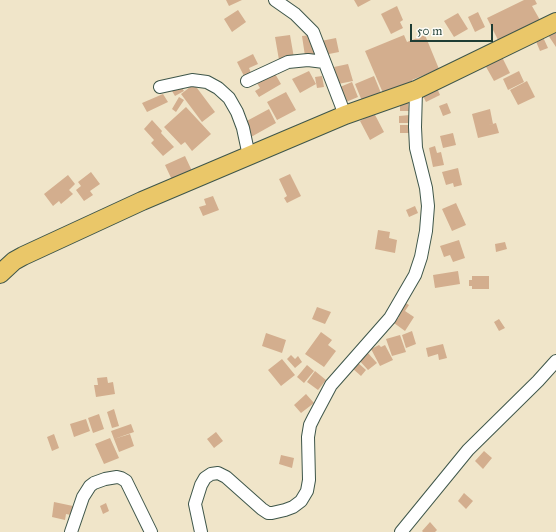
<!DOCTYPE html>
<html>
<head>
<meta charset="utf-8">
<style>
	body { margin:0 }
	#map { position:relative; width:556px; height:532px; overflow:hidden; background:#f0e5c9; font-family:"IM FELL Great Primer",serif }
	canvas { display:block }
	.scale { position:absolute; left:410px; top:24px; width:83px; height:18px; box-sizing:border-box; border:2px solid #1f3d34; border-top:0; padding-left:5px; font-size:12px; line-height:14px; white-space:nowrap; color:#1f3d34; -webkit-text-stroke:3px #fdfcf7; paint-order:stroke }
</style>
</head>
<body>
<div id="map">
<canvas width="556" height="532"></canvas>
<div class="scale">50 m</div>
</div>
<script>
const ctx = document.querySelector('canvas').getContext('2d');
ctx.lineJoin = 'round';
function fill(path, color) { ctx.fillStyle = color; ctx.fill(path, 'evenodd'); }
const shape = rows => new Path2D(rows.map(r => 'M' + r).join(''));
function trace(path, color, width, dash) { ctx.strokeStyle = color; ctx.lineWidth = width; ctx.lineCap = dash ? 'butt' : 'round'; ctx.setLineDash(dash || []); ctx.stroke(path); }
fill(shape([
	[226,0,242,0,229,6],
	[354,0,371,0,358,7],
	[524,0,535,0,537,4,532,6,540,20,498,40,487,18],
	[397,6,403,20,400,22,403,28,391,34,381,14],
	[238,10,246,22,232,32,224,19],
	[478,12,485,27,475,32,468,17],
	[458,13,468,29,454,37,444,21],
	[556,30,556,47,548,35],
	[290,35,294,58,279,60,275,37],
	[312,35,315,54,305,56,302,36],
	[404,35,407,42,425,35,439,69,412,80,413,82,383,93,365,51],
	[542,35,548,48,540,51,535,39],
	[336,38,339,52,324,55,321,41],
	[253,54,258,64,249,68,251,73,244,76,237,62],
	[502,57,510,73,494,81,485,65],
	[348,64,353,81,338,84,334,67],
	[309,71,316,84,300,93,292,79],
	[519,71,524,82,508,90,503,79],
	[274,72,281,84,259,97,255,91,260,88,257,83],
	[322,76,324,87,317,88,315,77],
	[374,76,381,93,362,101,355,84],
	[527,81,535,97,518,105,510,90],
	[352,82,358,97,346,102,340,87],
	[194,84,215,112,202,122,181,94],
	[181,86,184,91,175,96,172,91],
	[437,88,440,95,426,102,422,94],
	[286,92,296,110,277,120,267,102],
	[163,94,168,102,147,112,142,103],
	[179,97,184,100,176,112,172,109],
	[400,102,408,102,409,111,400,111],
	[447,103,451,113,443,116,439,106],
	[186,107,211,134,192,151,185,142,181,145,164,127],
	[269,109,276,123,251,137,243,123],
	[490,109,493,124,486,126,496,123,499,133,478,138,472,114],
	[374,113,384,132,370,140,360,121],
	[410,115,410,123,399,123,399,116],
	[152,120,162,131,161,133,174,147,163,156,151,143,154,140,144,129],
	[400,125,410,125,410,133,400,133],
	[453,133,456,145,443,148,440,136],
	[435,146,437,153,441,152,444,165,433,167,429,148],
	[185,156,192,171,172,180,165,165],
	[458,168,462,185,454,187,453,183,446,185,442,172],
	[91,172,100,184,90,191,93,195,84,201,76,190,81,186,78,182],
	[290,174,301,196,287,203,284,198,287,196,279,179],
	[68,175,75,184,69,190,73,194,61,204,59,201,53,206,44,194],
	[213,196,219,210,203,216,199,207,206,205,204,199],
	[456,203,466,225,452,231,442,209],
	[415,206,418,213,409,217,406,210],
	[378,230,390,232,389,238,397,240,395,253,375,249],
	[459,240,465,258,453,262,450,255,444,257,440,246],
	[505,242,507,249,496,252,495,244],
	[458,271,460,284,435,288,433,275],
	[472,276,489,276,489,289,472,289,472,286,469,286,469,280,472,280],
	[404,302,409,305,405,311,414,317,405,331,394,323,399,317,396,315],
	[317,307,331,312,325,324,312,319],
	[499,319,505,328,499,331,494,322],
	[412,331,416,344,406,348,402,335],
	[321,332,332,340,328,345,336,351,324,367,305,354],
	[266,333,286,340,282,353,262,346],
	[400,335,406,352,392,356,386,339],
	[443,344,447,358,439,360,438,354,428,357,426,348],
	[379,345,381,347,385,345,393,360,380,366,371,349],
	[367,352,377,363,368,370,358,359],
	[291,355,295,359,298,356,302,362,295,368,287,359],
	[282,359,295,375,281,386,268,370],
	[357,362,366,370,361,376,352,368],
	[307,365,314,371,304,383,297,377],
	[315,371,326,380,318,390,307,382],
	[107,377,108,383,113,382,115,394,96,397,94,385,98,385,97,378],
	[306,394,314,403,301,413,294,405],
	[114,409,119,426,112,428,107,412],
	[99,414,104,429,93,433,88,418],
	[86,419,90,431,74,437,70,424],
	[131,424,134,432,114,439,111,431],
	[216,432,223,441,214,448,207,439],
	[54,434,59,448,52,451,47,437],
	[130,434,134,446,119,452,114,439],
	[110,438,119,458,104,464,95,444],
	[484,451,492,458,483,469,475,461],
	[281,455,294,458,292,468,279,464],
	[464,493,473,501,466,509,458,501],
	[54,502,73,506,71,515,66,514,65,520,52,517],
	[106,503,109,511,103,514,100,506],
	[430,522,437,530,435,532,423,532,422,531]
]), '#d3ae8e');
const minor = shape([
	[275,0,295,14,313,32,345,115],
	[247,81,288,62,308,60,324,62],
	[160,87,192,80,207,82,218,88,229,98,237,112,243,128,249,156],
	[71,532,83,497,90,486,94,483,105,479,117,477,121,478,126,481,151,532],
	[201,532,195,504,201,485,205,478,211,474,218,473,226,477,262,509,268,513,272,513,285,510,293,507,301,501,307,491,309,480,308,437,310,425,314,417,331,385,390,318,415,275,421,257,426,231,428,206,426,188,416,148,415,127,416,90],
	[401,532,468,450,538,381,556,361]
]);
const highway = shape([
	[0,274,14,261,23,256,142,201,345,115,416,90,556,22]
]);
trace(minor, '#3e564a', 14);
trace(highway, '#3e564a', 20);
trace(minor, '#fff', 12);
trace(highway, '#eac769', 18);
</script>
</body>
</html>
